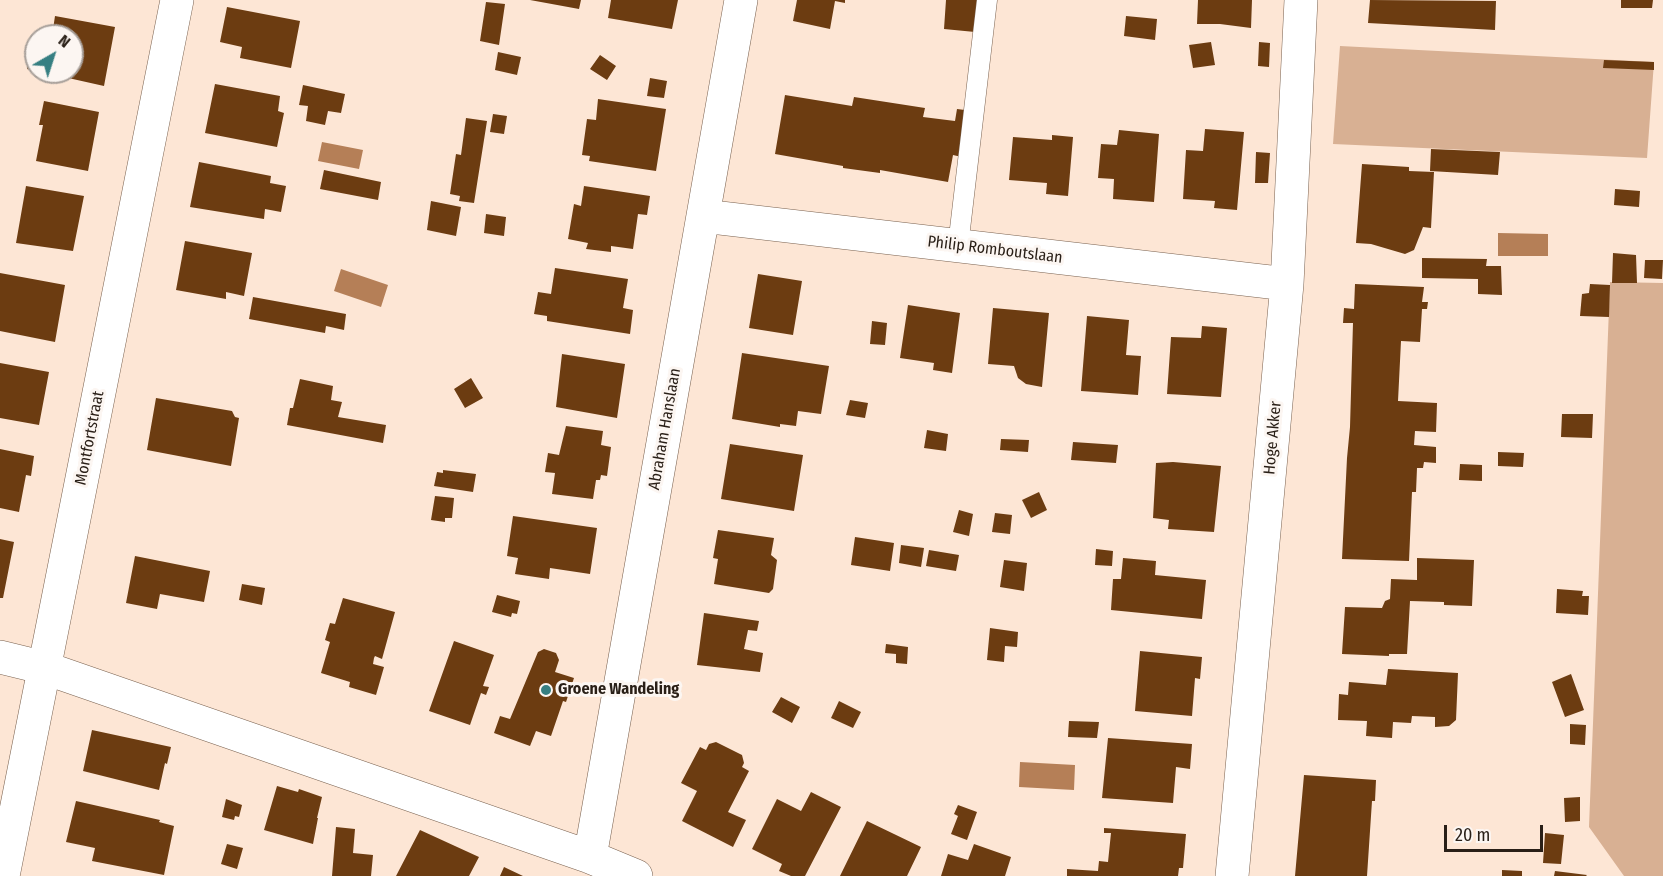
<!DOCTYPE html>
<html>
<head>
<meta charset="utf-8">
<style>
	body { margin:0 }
	#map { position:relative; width:1663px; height:876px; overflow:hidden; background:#fde6d5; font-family:"Fira Sans Condensed",sans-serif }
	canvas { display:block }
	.north { position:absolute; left:24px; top:24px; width:60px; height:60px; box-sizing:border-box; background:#fcf6f2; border:2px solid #a8a09a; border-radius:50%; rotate:39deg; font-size:16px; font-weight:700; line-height:24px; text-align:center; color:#291f17 }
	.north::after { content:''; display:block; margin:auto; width:21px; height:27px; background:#367f82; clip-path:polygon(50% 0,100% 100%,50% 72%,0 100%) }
	.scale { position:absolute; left:1444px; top:825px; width:99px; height:27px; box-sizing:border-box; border:3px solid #291f17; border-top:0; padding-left:8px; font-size:18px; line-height:21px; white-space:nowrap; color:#291f17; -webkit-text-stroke:4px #fcf6f2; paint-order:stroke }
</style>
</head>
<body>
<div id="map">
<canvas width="1663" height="876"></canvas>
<div class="north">N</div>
<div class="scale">20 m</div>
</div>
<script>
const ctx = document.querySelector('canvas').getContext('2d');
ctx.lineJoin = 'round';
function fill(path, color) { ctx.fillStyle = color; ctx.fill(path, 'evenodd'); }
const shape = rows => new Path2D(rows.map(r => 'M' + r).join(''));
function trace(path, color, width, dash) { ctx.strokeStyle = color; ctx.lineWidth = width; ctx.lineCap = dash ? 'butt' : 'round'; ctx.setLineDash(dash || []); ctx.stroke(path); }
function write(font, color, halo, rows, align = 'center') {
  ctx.font = font + ' "Fira Sans Condensed",sans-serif'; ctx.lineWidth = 6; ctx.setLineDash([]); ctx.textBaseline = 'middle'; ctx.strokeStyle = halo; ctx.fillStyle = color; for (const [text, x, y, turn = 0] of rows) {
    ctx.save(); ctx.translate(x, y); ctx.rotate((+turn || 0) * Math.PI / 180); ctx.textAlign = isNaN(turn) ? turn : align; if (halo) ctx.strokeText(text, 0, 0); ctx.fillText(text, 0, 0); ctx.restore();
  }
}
fill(shape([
	[1340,46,1654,62,1647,158,1333,144],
	[1610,282,1663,283,1663,876,1624,876,1589,827]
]), '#d8b093');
fill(shape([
	[322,142,363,150,359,169,318,161],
	[1498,233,1548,234,1548,256,1498,256],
	[341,269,388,285,381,307,334,291],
	[1020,762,1075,765,1074,790,1019,787]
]), '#b57f57');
fill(shape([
	[530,0,581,0,579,9],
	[611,0,678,0,672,29,608,18],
	[797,0,845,0,845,3,835,1,830,29,793,21],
	[946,0,977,0,975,32,944,29],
	[1198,0,1252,0,1251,28,1220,24,1197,24],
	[1370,0,1496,1,1495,30,1368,23],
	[1621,0,1653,0,1652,8,1621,8],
	[486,2,505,4,499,45,480,41],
	[227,7,300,21,291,68,240,58,242,47,220,42],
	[55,16,115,27,104,86,46,73,72,72,72,36,52,36],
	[1126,16,1157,19,1155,40,1124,36],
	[1211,42,1215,65,1193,68,1189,45],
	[1259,42,1270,43,1269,67,1258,66],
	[31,49,36,50,36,71,27,69],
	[498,52,521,57,517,75,495,70],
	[600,55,616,66,607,80,590,69],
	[1604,60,1654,62,1654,70,1603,68],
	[650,78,667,81,664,98,647,96],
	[215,84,280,96,278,111,284,113,277,147,205,133],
	[303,85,345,94,341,113,328,111,325,125,306,121,308,106,299,105],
	[785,95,852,106,854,97,925,108,923,117,955,121,957,109,973,111,966,158,953,155,948,182,880,170,880,173,843,168,843,166,775,154],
	[598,99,666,109,656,171,589,161,590,156,582,155,587,119,596,120],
	[44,101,99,112,88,171,36,161,43,125,39,125],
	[493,114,507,116,504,134,490,132],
	[466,118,487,121,474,203,459,201,460,196,450,194,456,154,461,155],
	[1205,129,1244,132,1237,210,1214,208,1215,201,1183,199,1186,150,1203,151],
	[1119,130,1159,134,1154,202,1113,199,1114,179,1098,178,1101,144,1117,145],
	[1052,135,1073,137,1068,196,1046,194,1047,183,1009,180,1013,137,1052,140],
	[1431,149,1500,152,1498,175,1430,171],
	[1256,152,1270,153,1268,183,1255,183],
	[199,162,271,176,270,183,286,186,281,212,265,209,264,219,190,207],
	[1362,164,1409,167,1409,171,1434,172,1431,228,1423,227,1414,250,1405,254,1371,244,1356,243],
	[324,170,381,182,378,200,320,189],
	[26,186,84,196,73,251,16,243],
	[584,186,650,196,647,215,638,214,633,249,611,246,611,252,586,249,588,243,568,239,574,204,581,206],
	[1615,189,1640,191,1639,207,1614,205],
	[431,201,461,207,456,236,427,230],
	[486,214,506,217,504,236,484,233],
	[185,241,252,253,244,296,226,292,226,299,176,290],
	[1613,253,1636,255,1637,283,1612,283],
	[1422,258,1487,259,1486,266,1501,266,1502,295,1478,294,1478,279,1422,278],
	[1645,260,1663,260,1662,279,1644,278],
	[555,268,628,279,623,308,633,310,630,334,547,321,547,316,534,314,538,292,551,294],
	[0,273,65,285,55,342,0,331],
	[758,274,802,281,793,335,749,328],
	[1355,284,1424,287,1422,302,1428,302,1427,309,1422,309,1420,342,1401,341,1398,401,1437,403,1436,432,1415,431,1414,445,1436,447,1436,463,1424,462,1423,468,1417,468,1416,492,1412,492,1409,561,1342,559,1347,458,1350,427,1353,323,1343,323,1344,308,1354,309],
	[1590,284,1610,285,1609,317,1580,316,1582,294,1589,293],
	[253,297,346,314,344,330,326,326,325,333,249,319],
	[908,305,960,313,952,373,933,370,934,363,900,358],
	[993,308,1049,313,1042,387,1026,384,1018,378,1014,366,988,364],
	[1087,316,1129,320,1126,355,1141,356,1138,395,1081,391],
	[872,321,887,323,885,345,870,344],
	[1202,326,1227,328,1221,397,1167,394,1171,337,1201,338],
	[742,353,829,366,821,414,798,411,796,426,780,424,780,427,732,419],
	[562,354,625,364,617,418,556,407],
	[0,363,49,372,39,425,0,418],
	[471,378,483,398,465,408,454,389],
	[300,379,333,386,331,400,342,402,338,417,386,425,383,443,287,425,290,408,293,408],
	[156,398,232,411,235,417,239,418,231,466,147,450],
	[850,400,868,403,865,418,846,415],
	[1562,414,1593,414,1592,438,1561,437],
	[566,426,603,431,601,445,611,447,607,476,601,475,600,480,596,480,593,499,552,494,555,473,545,472,548,453,559,455],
	[927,430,948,434,946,451,924,448],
	[1001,439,1029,440,1028,452,1000,450],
	[1073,442,1118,445,1116,463,1071,460],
	[730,444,803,455,794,511,721,499],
	[0,449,34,456,31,476,26,475,19,512,0,508],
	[1498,452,1524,453,1523,467,1498,466],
	[1173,462,1221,466,1214,532,1168,529,1169,520,1153,518,1156,463],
	[1460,464,1482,465,1482,481,1459,480],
	[443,470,476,474,473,492,434,486,437,472,443,473],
	[1039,492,1047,510,1031,518,1022,500],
	[435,496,454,498,452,518,445,518,445,522,431,520],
	[959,510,973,514,969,536,953,532],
	[995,513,1012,515,1010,534,992,532],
	[513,516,597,528,590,574,550,568,549,579,515,574,518,558,507,556],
	[718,530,774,538,771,555,777,560,773,589,769,593,714,584,718,559,713,558],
	[855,537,894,543,890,571,851,565],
	[0,539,14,542,3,598,0,598],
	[901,545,924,548,921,567,899,563],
	[1096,549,1113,551,1112,566,1095,565],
	[929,550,959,555,956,571,926,566],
	[135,556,210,571,204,602,160,594,157,609,126,603],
	[1123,558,1156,561,1155,575,1206,580,1202,619,1111,610,1113,579,1121,579],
	[1417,558,1474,560,1472,606,1444,605,1444,602,1410,601,1407,654,1389,654,1389,656,1342,654,1345,607,1382,608,1385,601,1390,599,1391,579,1417,580],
	[1004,560,1027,563,1024,591,1000,587],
	[242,584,265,588,262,605,239,600],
	[1557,589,1583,591,1582,596,1589,596,1588,615,1556,613],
	[497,595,520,601,517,614,512,613,511,617,492,612],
	[343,598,395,612,382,659,375,656,374,658,373,664,384,667,376,695,349,687,350,682,321,673,330,642,325,640,330,623,335,624],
	[704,613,759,621,757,631,748,630,744,649,763,653,760,672,697,665],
	[990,628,1018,632,1017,647,1005,646,1004,662,987,660],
	[454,641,494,655,483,686,489,687,486,695,481,693,470,725,429,711],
	[886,644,908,647,907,664,896,663,896,654,885,653],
	[544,649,556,653,559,660,555,672,574,678,566,702,563,701,551,736,536,731,530,746,494,733,500,716,510,719,538,652],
	[1140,651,1202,657,1200,679,1195,678,1192,716,1135,711],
	[1388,669,1458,673,1456,720,1449,726,1435,727,1435,717,1412,716,1411,723,1393,722,1392,738,1366,736,1367,721,1338,720,1339,694,1348,695,1349,682,1386,685],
	[1571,674,1584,710,1565,717,1552,682],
	[781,697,800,707,792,723,772,712],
	[839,701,861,712,853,728,831,718],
	[1069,721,1099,722,1097,738,1068,737],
	[1570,724,1586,725,1585,745,1570,744],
	[92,730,171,747,167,764,165,763,159,790,83,771],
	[1108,738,1192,744,1190,769,1176,767,1173,803,1102,798],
	[716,742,742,755,744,763,742,767,749,771,728,812,746,820,733,847,682,821,697,791,681,783,700,747,706,750,709,744],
	[1304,775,1376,780,1375,801,1372,801,1367,876,1295,876],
	[277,786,298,792,299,789,322,797,317,818,318,818,313,844,264,830],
	[811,792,841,807,805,876,791,876,779,871,782,864,752,849,777,799,801,811],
	[1580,797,1580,821,1565,822,1564,798],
	[226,799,242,805,239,817,235,816,234,820,222,817],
	[76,801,160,820,159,822,174,826,164,875,92,861,95,848,66,842],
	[958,805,977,812,967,840,951,834,958,816,954,814],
	[867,821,921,847,907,876,840,876],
	[336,827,355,829,353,853,373,855,371,876,332,876],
	[1104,828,1186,834,1183,868,1179,868,1178,876,1067,876,1067,869,1098,871,1099,861,1108,862,1111,833,1104,833],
	[420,830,479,857,469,876,396,876],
	[1545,833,1564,835,1561,864,1543,863],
	[227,844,243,848,237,869,221,864],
	[974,844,1011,857,1005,876,941,876,948,854,968,860],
	[504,867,523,876,500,876],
	[1502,870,1522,871,1522,876,1502,876],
	[1555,871,1587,875,1586,876,1554,876]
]), '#6c3c11');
const service = shape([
	[958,246,987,0]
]);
const minor = shape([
	[703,216,1287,284],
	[0,657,45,668,590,857,636,876],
	[590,857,741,0],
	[3,876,177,0],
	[1232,876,1287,284,1301,0]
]);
trace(service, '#7a6250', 21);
trace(minor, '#7a6250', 34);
trace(service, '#fff', 20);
trace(minor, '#fff', 33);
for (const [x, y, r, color] of [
	[546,690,6,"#367f82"]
]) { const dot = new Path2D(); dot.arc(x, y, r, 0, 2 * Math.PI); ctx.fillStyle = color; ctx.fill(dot); trace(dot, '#fcf6f2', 2); }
write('16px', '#291f17', '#fcf6f2', [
	["Philip Romboutslaan",995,250,7],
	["Abraham Hanslaan",665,429,-80],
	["Montfortstraat",90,438,-79],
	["Hoge Akker",1273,438,-85]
]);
write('bold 16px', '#291f17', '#fcf6f2', [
	["Groene Wandeling",558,690]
], 'left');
</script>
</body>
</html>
